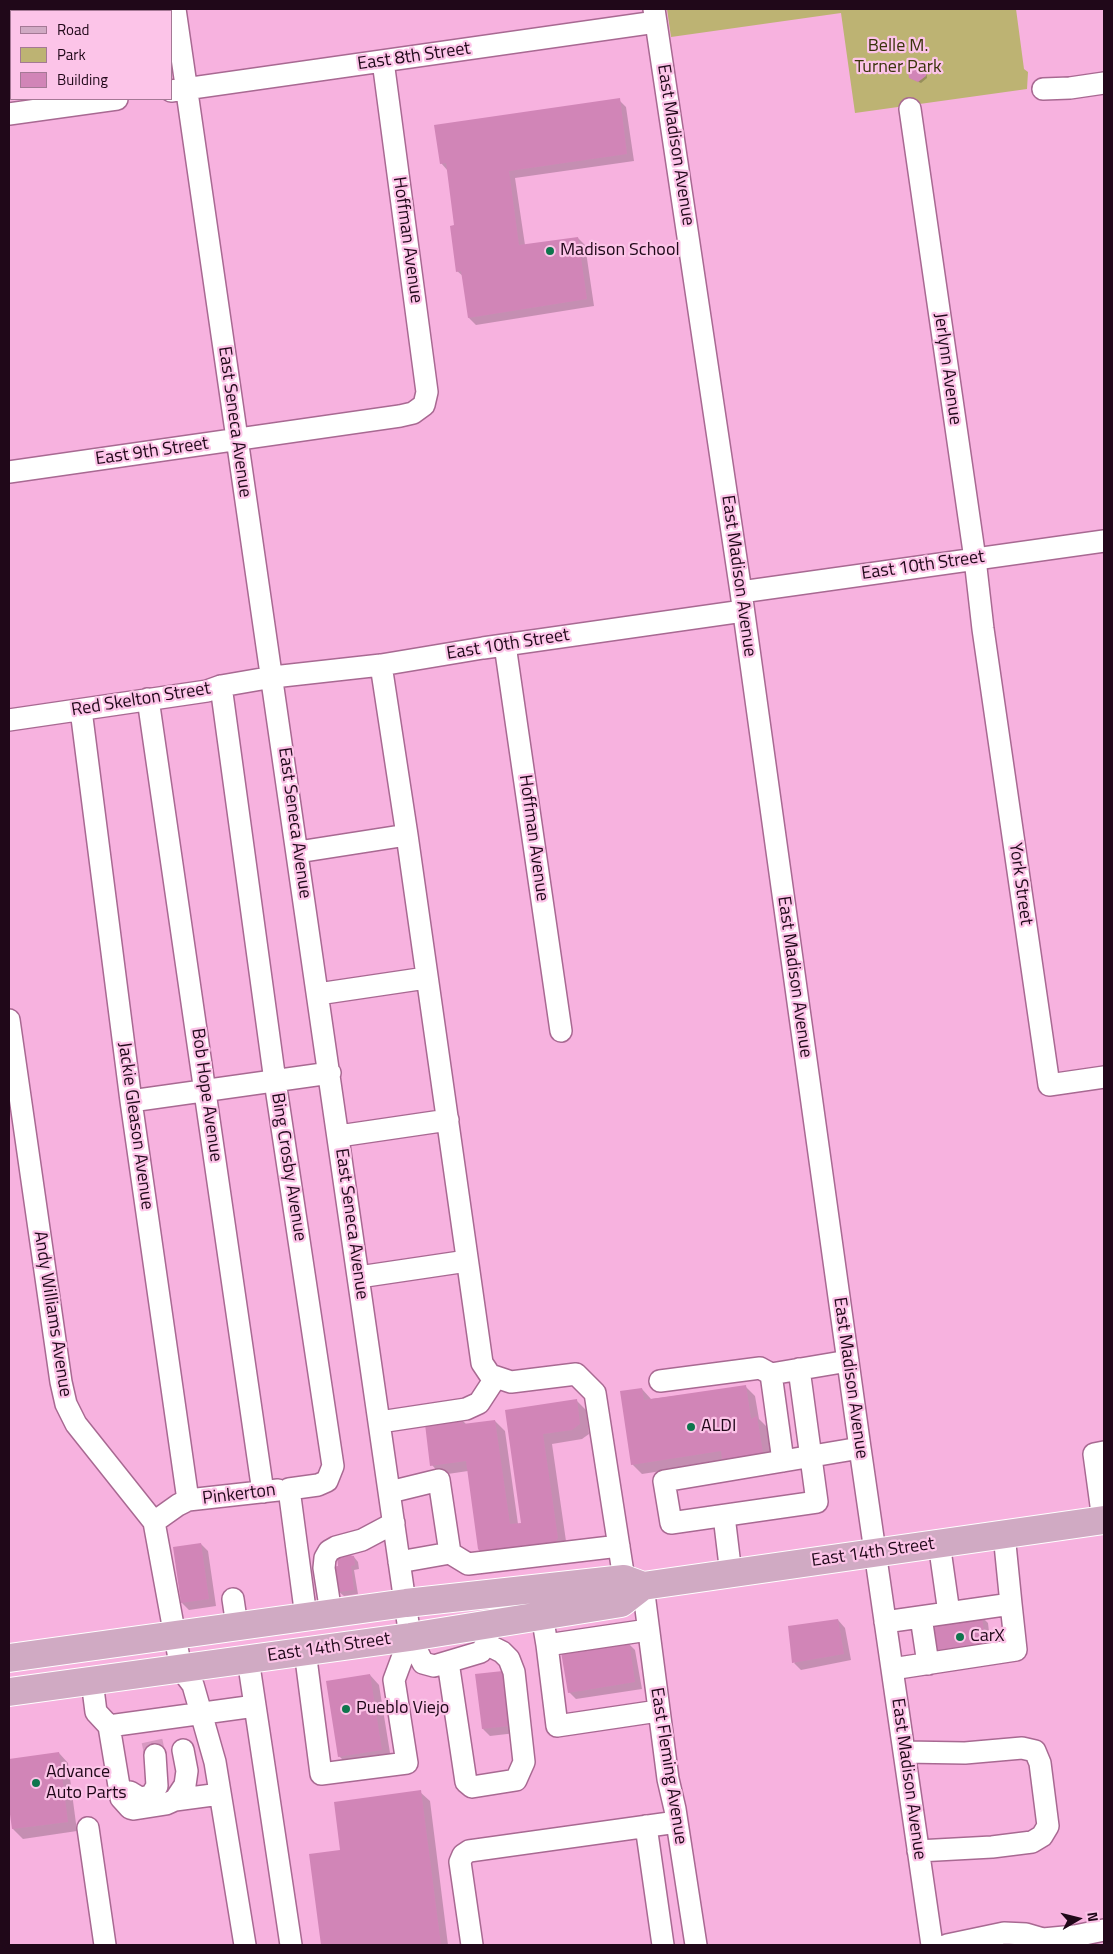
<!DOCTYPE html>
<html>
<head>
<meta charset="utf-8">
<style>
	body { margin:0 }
	#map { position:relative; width:1113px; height:1954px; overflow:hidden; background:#f7b2df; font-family:"Titillium Web",sans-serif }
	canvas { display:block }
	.frame { position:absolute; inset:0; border:10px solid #200819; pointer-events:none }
	.legend { position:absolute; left:10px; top:10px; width:162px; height:90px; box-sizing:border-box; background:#fcc4e8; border:1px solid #a47995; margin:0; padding:6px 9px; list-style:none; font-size:15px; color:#200819 }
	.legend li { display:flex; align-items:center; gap:10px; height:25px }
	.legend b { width:25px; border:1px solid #a47995 }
	.north { position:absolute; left:1053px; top:1894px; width:50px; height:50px; -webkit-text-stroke:4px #fcc4e8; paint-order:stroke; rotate:82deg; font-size:14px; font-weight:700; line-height:20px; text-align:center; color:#200819 }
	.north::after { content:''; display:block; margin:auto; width:18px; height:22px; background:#200819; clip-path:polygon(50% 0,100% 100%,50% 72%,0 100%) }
</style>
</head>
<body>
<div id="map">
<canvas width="1113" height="1954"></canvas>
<div class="frame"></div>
<ul class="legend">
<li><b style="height:6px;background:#d0aac3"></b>Road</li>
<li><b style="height:14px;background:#bdb373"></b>Park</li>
<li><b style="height:14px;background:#d185b7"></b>Building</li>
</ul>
<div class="north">N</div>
</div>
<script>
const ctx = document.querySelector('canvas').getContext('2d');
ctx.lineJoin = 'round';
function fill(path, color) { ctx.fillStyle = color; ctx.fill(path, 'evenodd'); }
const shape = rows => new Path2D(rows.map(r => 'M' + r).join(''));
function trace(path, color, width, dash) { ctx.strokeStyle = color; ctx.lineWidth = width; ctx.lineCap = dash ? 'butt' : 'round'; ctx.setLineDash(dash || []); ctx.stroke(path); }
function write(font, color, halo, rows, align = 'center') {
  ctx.font = font + ' "Titillium Web",sans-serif'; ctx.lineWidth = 4.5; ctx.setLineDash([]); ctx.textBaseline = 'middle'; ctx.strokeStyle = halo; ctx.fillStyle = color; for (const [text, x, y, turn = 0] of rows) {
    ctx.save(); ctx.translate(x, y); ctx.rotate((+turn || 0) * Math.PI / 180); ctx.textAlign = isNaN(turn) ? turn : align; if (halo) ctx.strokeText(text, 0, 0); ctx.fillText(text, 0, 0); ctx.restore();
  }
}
fill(shape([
	[667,9,1016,9,1024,69,1028,72,1027,89,855,113,841,13,671,37]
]), '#bdb373');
fill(shape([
	[924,68,926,70,927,78,921,83,910,78],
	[619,100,626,107,634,161,515,178,525,245,578,238,585,245,594,306,476,325,469,318,464,277,457,271,456,226,448,171,441,163],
	[746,1387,755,1396,759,1419,767,1427,772,1462,727,1461,642,1474,632,1464,642,1389,651,1399],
	[576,1400,586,1410,589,1434,582,1439,552,1444,567,1548,494,1564,468,1471,441,1475,432,1465,462,1420,467,1425,495,1421,505,1431,518,1524,523,1524,506,1411],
	[201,1544,208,1551,216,1606,189,1610,182,1603],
	[354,1557,358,1562,359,1569,354,1570,358,1594,344,1596,339,1592,340,1567],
	[981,1616,988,1623,992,1658,946,1664],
	[838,1620,845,1628,851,1660,801,1670,794,1663],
	[628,1643,635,1650,642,1689,576,1699,569,1692],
	[502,1672,509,1679,516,1733,490,1736,483,1729],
	[370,1675,379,1685,391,1759,349,1766,339,1756],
	[59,1753,68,1763,77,1831,23,1839,13,1829,9,1797,9,1760],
	[420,1792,430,1801,448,1945,322,1945,311,1855,341,1851]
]), '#0003');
fill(shape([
	[916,63,925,67,926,76,918,82,909,78,908,69],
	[620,98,627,154,509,171,519,245,578,237,587,299,468,318,461,271,456,272,450,226,454,225,446,163,440,164,434,125],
	[746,1385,751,1419,757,1416,763,1453,722,1459,721,1451,631,1465,620,1391,642,1388,644,1400],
	[577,1399,580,1424,572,1430,543,1434,558,1538,554,1544,483,1555,478,1549,466,1461,430,1466,425,1424,462,1419,463,1424,495,1420,510,1524,521,1523,505,1410],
	[201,1543,209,1599,181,1603,173,1547],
	[349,1555,354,1556,355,1565,351,1566,354,1590,338,1592,332,1567,338,1566,337,1557],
	[982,1615,986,1651,938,1658,933,1622],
	[838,1619,844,1654,792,1663,788,1626],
	[629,1641,635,1682,568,1693,561,1652],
	[503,1671,509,1726,482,1729,475,1674],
	[370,1674,382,1750,338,1757,326,1681],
	[59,1752,68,1822,12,1829,9,1807,9,1759],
	[421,1790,441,1945,321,1945,309,1854,340,1850,334,1802]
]), '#d185b7');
trace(shape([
	[152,1741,155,1755]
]), '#d798c1', 21, [21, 11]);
const minor = shape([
	[175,9,410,1637,423,1663,434,1666,481,1652,486,1644,488,1636,486,1624],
	[654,9,741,592,860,1448,932,1945],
	[1043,89,1070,88,1104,83],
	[171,91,656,22],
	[910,109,975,559,983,629,1049,1085,1104,1077],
	[9,114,117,99],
	[9,472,400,416,413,413,424,405,427,392,383,61],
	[741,592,1104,541],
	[505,645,561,1031],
	[381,665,407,835,482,1363,490,1375,511,1382,576,1374,595,1393,624,1579],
	[221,686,275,1081,333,1466,327,1481,318,1485,289,1489,306,1617],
	[148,699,263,1492],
	[81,710,131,1101,188,1500,178,1505,154,1522],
	[9,720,207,691,221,686,273,677,381,665,483,648,743,611],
	[298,852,407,835],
	[318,994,426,978],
	[9,1020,61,1382,66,1404,76,1424,154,1522,181,1669,193,1685,215,1762,245,1945],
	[131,1101,330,1073],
	[339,1136,448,1120],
	[359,1277,467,1261],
	[848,1361,771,1374,783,1461,860,1448],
	[660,1381,760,1368,771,1374],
	[380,1422,466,1409,479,1403,496,1377],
	[783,1461,664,1481,671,1523,817,1502,799,1369],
	[390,1492,439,1480,450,1553],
	[188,1500,278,1490],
	[724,1516,731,1574],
	[1103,1520,1094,1454,1104,1452],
	[939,1543,949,1613],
	[399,1562,450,1553,468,1564,619,1546],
	[643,1586,668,1779,675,1809,696,1945],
	[233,1599,237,1626],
	[331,1613,324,1568,325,1558,329,1551,336,1547,362,1540,394,1523],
	[542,1615,547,1645,648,1630],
	[921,1617,928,1664],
	[885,1622,1011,1604,1004,1534],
	[547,1645,557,1726,658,1711],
	[305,1651,321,1774,407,1763,394,1680,410,1637],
	[248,1659,291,1945],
	[448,1662,466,1782,472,1787,516,1780,524,1762,514,1672,509,1659,502,1652,486,1644],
	[892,1669,1016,1650,1011,1604],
	[92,1681,96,1712,109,1726,121,1798,130,1808,134,1809,166,1804,175,1800,185,1785,187,1771,183,1750],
	[109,1726,255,1706],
	[904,1752,965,1753,1022,1748,1035,1751,1040,1763,1048,1826,1042,1836,1032,1842,992,1847,918,1851],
	[130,1792,140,1798,151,1796,157,1786,155,1755],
	[175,1800,220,1794],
	[646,1826,663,1945],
	[88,1828,105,1945],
	[472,1945,460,1862,463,1855,469,1851,677,1822],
	[947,1945,1004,1933,1026,1934,1043,1939,1075,1936,1104,1930]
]);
const major = shape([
	[9,1658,406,1603,624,1579,643,1586,1104,1520],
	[9,1692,410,1637,621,1603,643,1586]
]);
trace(minor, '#a86992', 24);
trace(major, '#fff', 30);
trace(minor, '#fff', 21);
trace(major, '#d0aac3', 28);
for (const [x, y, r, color] of [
	[550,251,5,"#0e754d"],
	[691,1427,5,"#0e754d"],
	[960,1637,5,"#0e754d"],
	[346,1709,5,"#0e754d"],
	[36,1783,5,"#0e754d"]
]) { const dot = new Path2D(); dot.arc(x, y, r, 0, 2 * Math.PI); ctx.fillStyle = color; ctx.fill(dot); trace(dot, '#fcc4e8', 2); }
write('18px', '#39330b', '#fcc4e8', [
	["Belle M.",898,47],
	["Turner Park",898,68]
]);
write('18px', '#200819', '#fcc4e8', [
	["East 8th Street",414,57,-8],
	["East Madison Avenue",675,145,81],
	["Hoffman Avenue",407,240,82],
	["Jerlynn Avenue",947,369,82],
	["East Seneca Avenue",234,422,82],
	["East 9th Street",152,452,-8],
	["East 10th Street",923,566,-8],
	["East Madison Avenue",738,576,82],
	["East 10th Street",508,645,-9],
	["Red Skelton Street",141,700,-9],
	["East Seneca Avenue",294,823,82],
	["Hoffman Avenue",533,838,82],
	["York Street",1020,884,82],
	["East Madison Avenue",794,977,82],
	["Bob Hope Avenue",206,1095,82],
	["Jackie Gleason Avenue",135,1126,82],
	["Bing Crosby Avenue",288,1167,81],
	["East Seneca Avenue",351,1224,82],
	["Andy Williams Avenue",52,1314,81],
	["East Madison Avenue",850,1378,82],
	["Pinkerton",239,1495,-7],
	["East 14th Street",873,1553,-8],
	["East 14th Street",329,1648,-8],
	["East Fleming Avenue",668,1766,81],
	["East Madison Avenue",908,1779,82]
]);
write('18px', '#200819', '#fcc4e8', [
	["Madison School",560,251],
	["ALDI",701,1427],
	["CarX",970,1637],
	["Pueblo Viejo",356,1709],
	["Advance",46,1773],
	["Auto Parts",46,1794]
], 'left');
</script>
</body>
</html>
